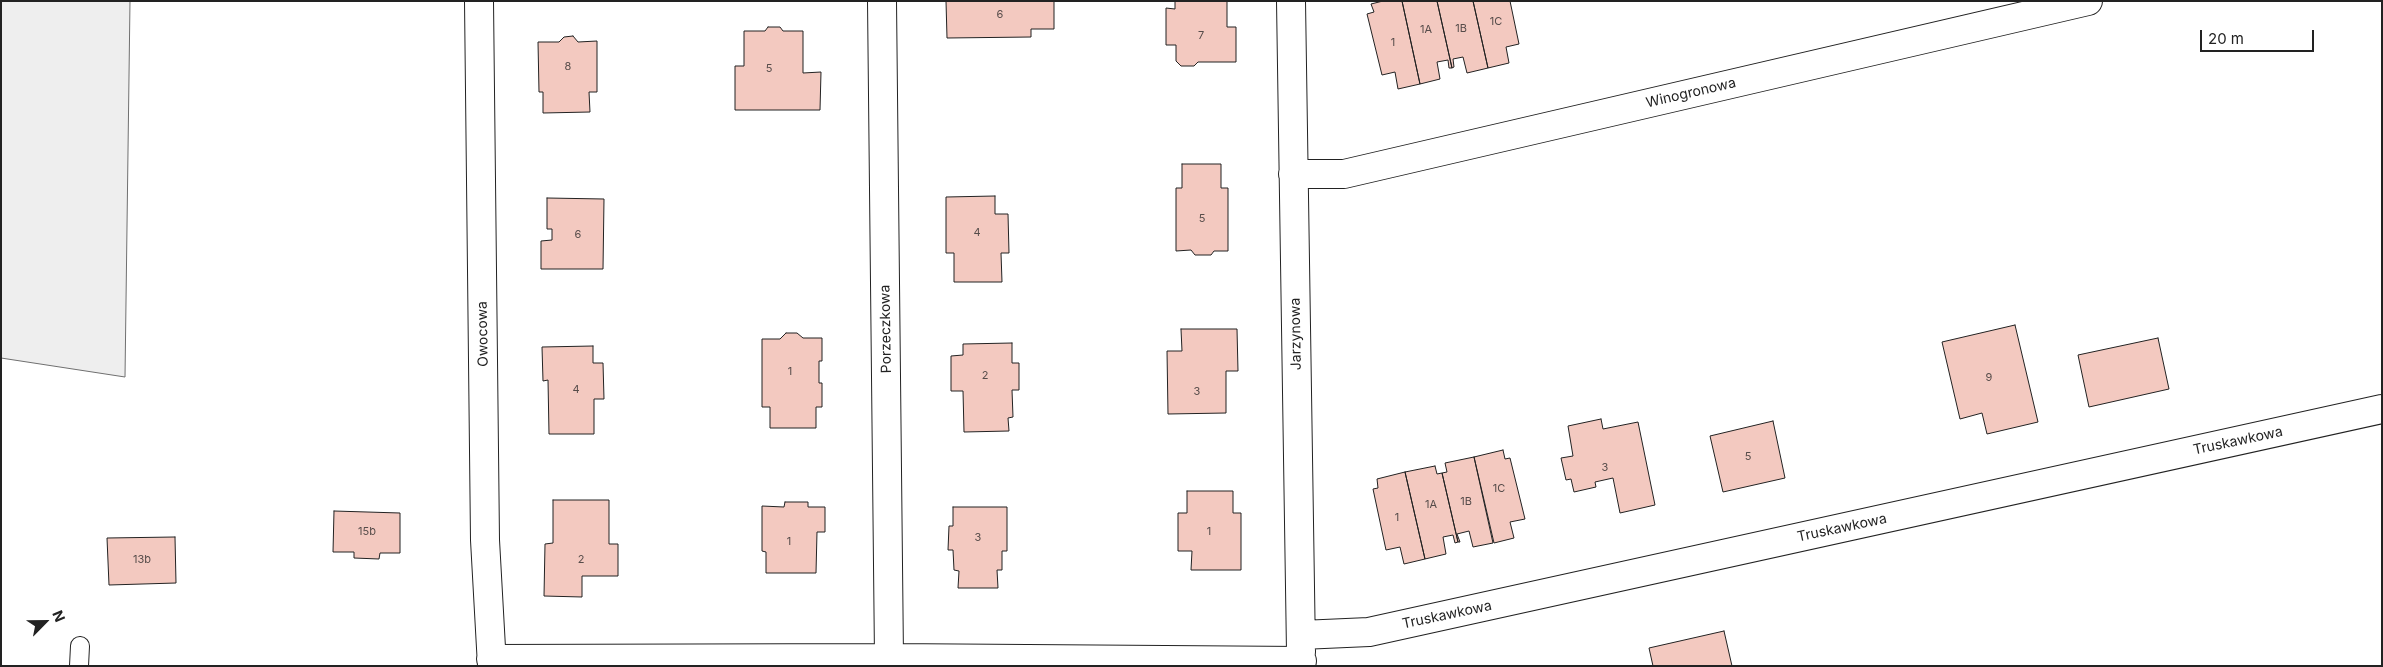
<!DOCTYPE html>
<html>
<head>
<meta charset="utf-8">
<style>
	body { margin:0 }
	#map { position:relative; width:2383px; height:667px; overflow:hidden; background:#fff; font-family:Inter,sans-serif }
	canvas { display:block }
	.frame { position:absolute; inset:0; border:2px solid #222; pointer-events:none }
	.north { position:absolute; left:20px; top:597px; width:50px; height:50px; -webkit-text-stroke:4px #fff; paint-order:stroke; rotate:67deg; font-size:14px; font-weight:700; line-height:20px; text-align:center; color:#222 }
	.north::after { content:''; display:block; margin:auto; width:18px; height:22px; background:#222; clip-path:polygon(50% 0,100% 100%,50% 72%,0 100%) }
	.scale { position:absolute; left:2200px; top:30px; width:114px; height:22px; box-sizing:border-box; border:2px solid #222; border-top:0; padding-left:6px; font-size:15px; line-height:18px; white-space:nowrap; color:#222; -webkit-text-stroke:4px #fff; paint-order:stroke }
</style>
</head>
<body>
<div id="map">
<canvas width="2383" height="667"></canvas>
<div class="frame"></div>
<div class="north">N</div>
<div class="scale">20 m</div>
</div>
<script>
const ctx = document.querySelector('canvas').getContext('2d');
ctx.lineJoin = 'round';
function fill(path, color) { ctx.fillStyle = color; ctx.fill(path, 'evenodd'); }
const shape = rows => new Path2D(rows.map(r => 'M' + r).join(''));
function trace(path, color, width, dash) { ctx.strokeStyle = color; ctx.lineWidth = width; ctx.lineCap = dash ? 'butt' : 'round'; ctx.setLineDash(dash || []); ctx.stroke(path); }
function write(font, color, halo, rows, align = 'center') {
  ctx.font = font + ' Inter,sans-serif'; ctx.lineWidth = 4; ctx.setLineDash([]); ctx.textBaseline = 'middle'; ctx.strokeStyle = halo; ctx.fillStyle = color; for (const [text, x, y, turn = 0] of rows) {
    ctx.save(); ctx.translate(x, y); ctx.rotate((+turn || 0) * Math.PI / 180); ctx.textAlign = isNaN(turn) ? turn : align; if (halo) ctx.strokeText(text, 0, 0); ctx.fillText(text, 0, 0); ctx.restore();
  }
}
const green = shape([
	[1,1,130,1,125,377,1,358,1,1]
]);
fill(green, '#eee');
trace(green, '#6f6f6f', 1);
const building = shape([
	[946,1,1054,1,1054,29,1031,29,1031,37,947,38,946,1],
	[1175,1,1227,1,1227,27,1236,27,1236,62,1198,62,1194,66,1181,66,1176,61,1176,45,1166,45,1166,8,1175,9,1175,1],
	[1383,1,1402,1,1420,84,1398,89,1395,72,1382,75,1367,14,1374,12,1371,4,1383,1],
	[1402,1,1437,1,1452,68,1449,68,1448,60,1437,62,1440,79,1420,84,1402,1],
	[1437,1,1473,1,1488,68,1467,73,1463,57,1453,59,1454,67,1452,68,1437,1],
	[1473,1,1510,1,1519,44,1506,47,1509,63,1488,68,1473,1],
	[768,27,780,27,783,31,803,31,803,73,821,72,820,110,735,110,735,66,744,66,744,31,765,31,768,27],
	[573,36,578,42,597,41,597,92,589,92,590,112,543,113,543,92,539,92,538,42,559,42,564,37,573,36],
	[1182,164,1221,164,1221,188,1228,188,1228,251,1214,251,1211,255,1195,255,1191,250,1176,251,1176,188,1182,188,1182,164],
	[995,196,995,214,1008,214,1009,253,1001,253,1002,282,954,282,954,253,946,253,946,197,995,196],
	[547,198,604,199,603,269,541,269,541,241,552,240,552,229,547,229,547,198],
	[2015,325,2038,422,1987,434,1982,413,1960,419,1942,342,2015,325],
	[1181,329,1237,329,1238,371,1226,371,1226,413,1168,414,1167,351,1182,351,1181,329],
	[786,333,797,333,803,338,822,338,822,361,819,361,819,383,822,383,822,407,816,407,816,428,770,428,770,407,762,407,762,339,780,339,786,333],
	[2158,338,2169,389,2089,407,2078,355,2158,338],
	[1012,343,1012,363,1019,363,1019,390,1012,390,1013,417,1008,418,1009,431,964,432,963,391,951,391,951,356,963,355,963,344,1012,343],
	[593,346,593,363,603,363,604,399,594,399,594,434,549,434,548,380,543,381,542,347,593,346],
	[1601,419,1603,429,1638,422,1655,505,1620,513,1613,478,1595,482,1596,487,1574,492,1571,479,1566,480,1561,458,1573,456,1568,426,1601,419],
	[1773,421,1785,478,1723,492,1710,436,1773,421],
	[1503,450,1505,459,1510,458,1525,519,1510,522,1514,538,1494,543,1474,457,1503,450],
	[1474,457,1493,543,1473,547,1469,531,1457,534,1460,542,1458,542,1442,473,1447,472,1445,463,1474,457],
	[1435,466,1437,474,1442,473,1458,542,1455,543,1453,535,1443,537,1446,554,1425,559,1405,472,1435,466],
	[1405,472,1425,559,1404,564,1400,547,1386,550,1373,489,1378,488,1377,479,1405,472],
	[1187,491,1233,491,1233,513,1241,513,1241,570,1191,570,1192,551,1178,551,1178,513,1187,513,1187,491],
	[553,500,609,500,609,544,618,544,618,576,582,576,582,597,544,596,545,544,553,543,553,500],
	[785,502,808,502,808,507,825,507,825,532,817,532,816,573,766,573,766,552,762,551,762,506,784,507,785,502],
	[953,507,1007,507,1007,551,1002,551,1002,570,997,570,998,588,958,588,959,571,954,570,953,550,948,550,949,526,953,526,953,507],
	[334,511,400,513,400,553,380,553,379,559,354,558,354,552,333,552,334,511],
	[175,537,176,583,109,585,107,538,175,537],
	[1724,631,1732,666,1653,666,1649,648,1724,631]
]);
fill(building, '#f3c9c0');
trace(building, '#222', 1);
const lane = shape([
	[79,666,80,646]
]);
const street = shape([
	[479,1,485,540,492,666],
	[882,1,889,658],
	[1291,1,1301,652],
	[1293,174,1344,174,2088,1],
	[1301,635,1369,632,2382,409],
	[491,659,889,658,1302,661]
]);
trace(lane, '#222', 20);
trace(street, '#222', 30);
trace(lane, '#fff', 18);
trace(street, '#fff', 28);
write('11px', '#564c4a', null, [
	["6",1000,15],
	["1C",1496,22],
	["1B",1461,29],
	["1A",1426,30],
	["7",1201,36],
	["1",1393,43],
	["8",568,67],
	["5",769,69],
	["5",1202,219],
	["4",977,233],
	["6",578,235],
	["1",790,372],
	["2",985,376],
	["9",1989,378],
	["4",576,390],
	["3",1197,392],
	["5",1748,457],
	["3",1605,468],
	["1C",1499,489],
	["1B",1466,502],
	["1A",1431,505],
	["1",1397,518],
	["15b",367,532],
	["1",1209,532],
	["3",978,538],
	["1",789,542],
	["13b",142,560],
	["2",581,560]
]);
write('14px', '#222', '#fff', [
	["Winogronowa",1691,93,-13],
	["Porzeczkowa",886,329,-91],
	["Owocowa",483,334,-91],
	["Jarzynowa",1296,334,-91],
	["Truskawkowa",2238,441,-12],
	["Truskawkowa",1842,528,-12],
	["Truskawkowa",1447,615,-12]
]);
</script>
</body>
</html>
